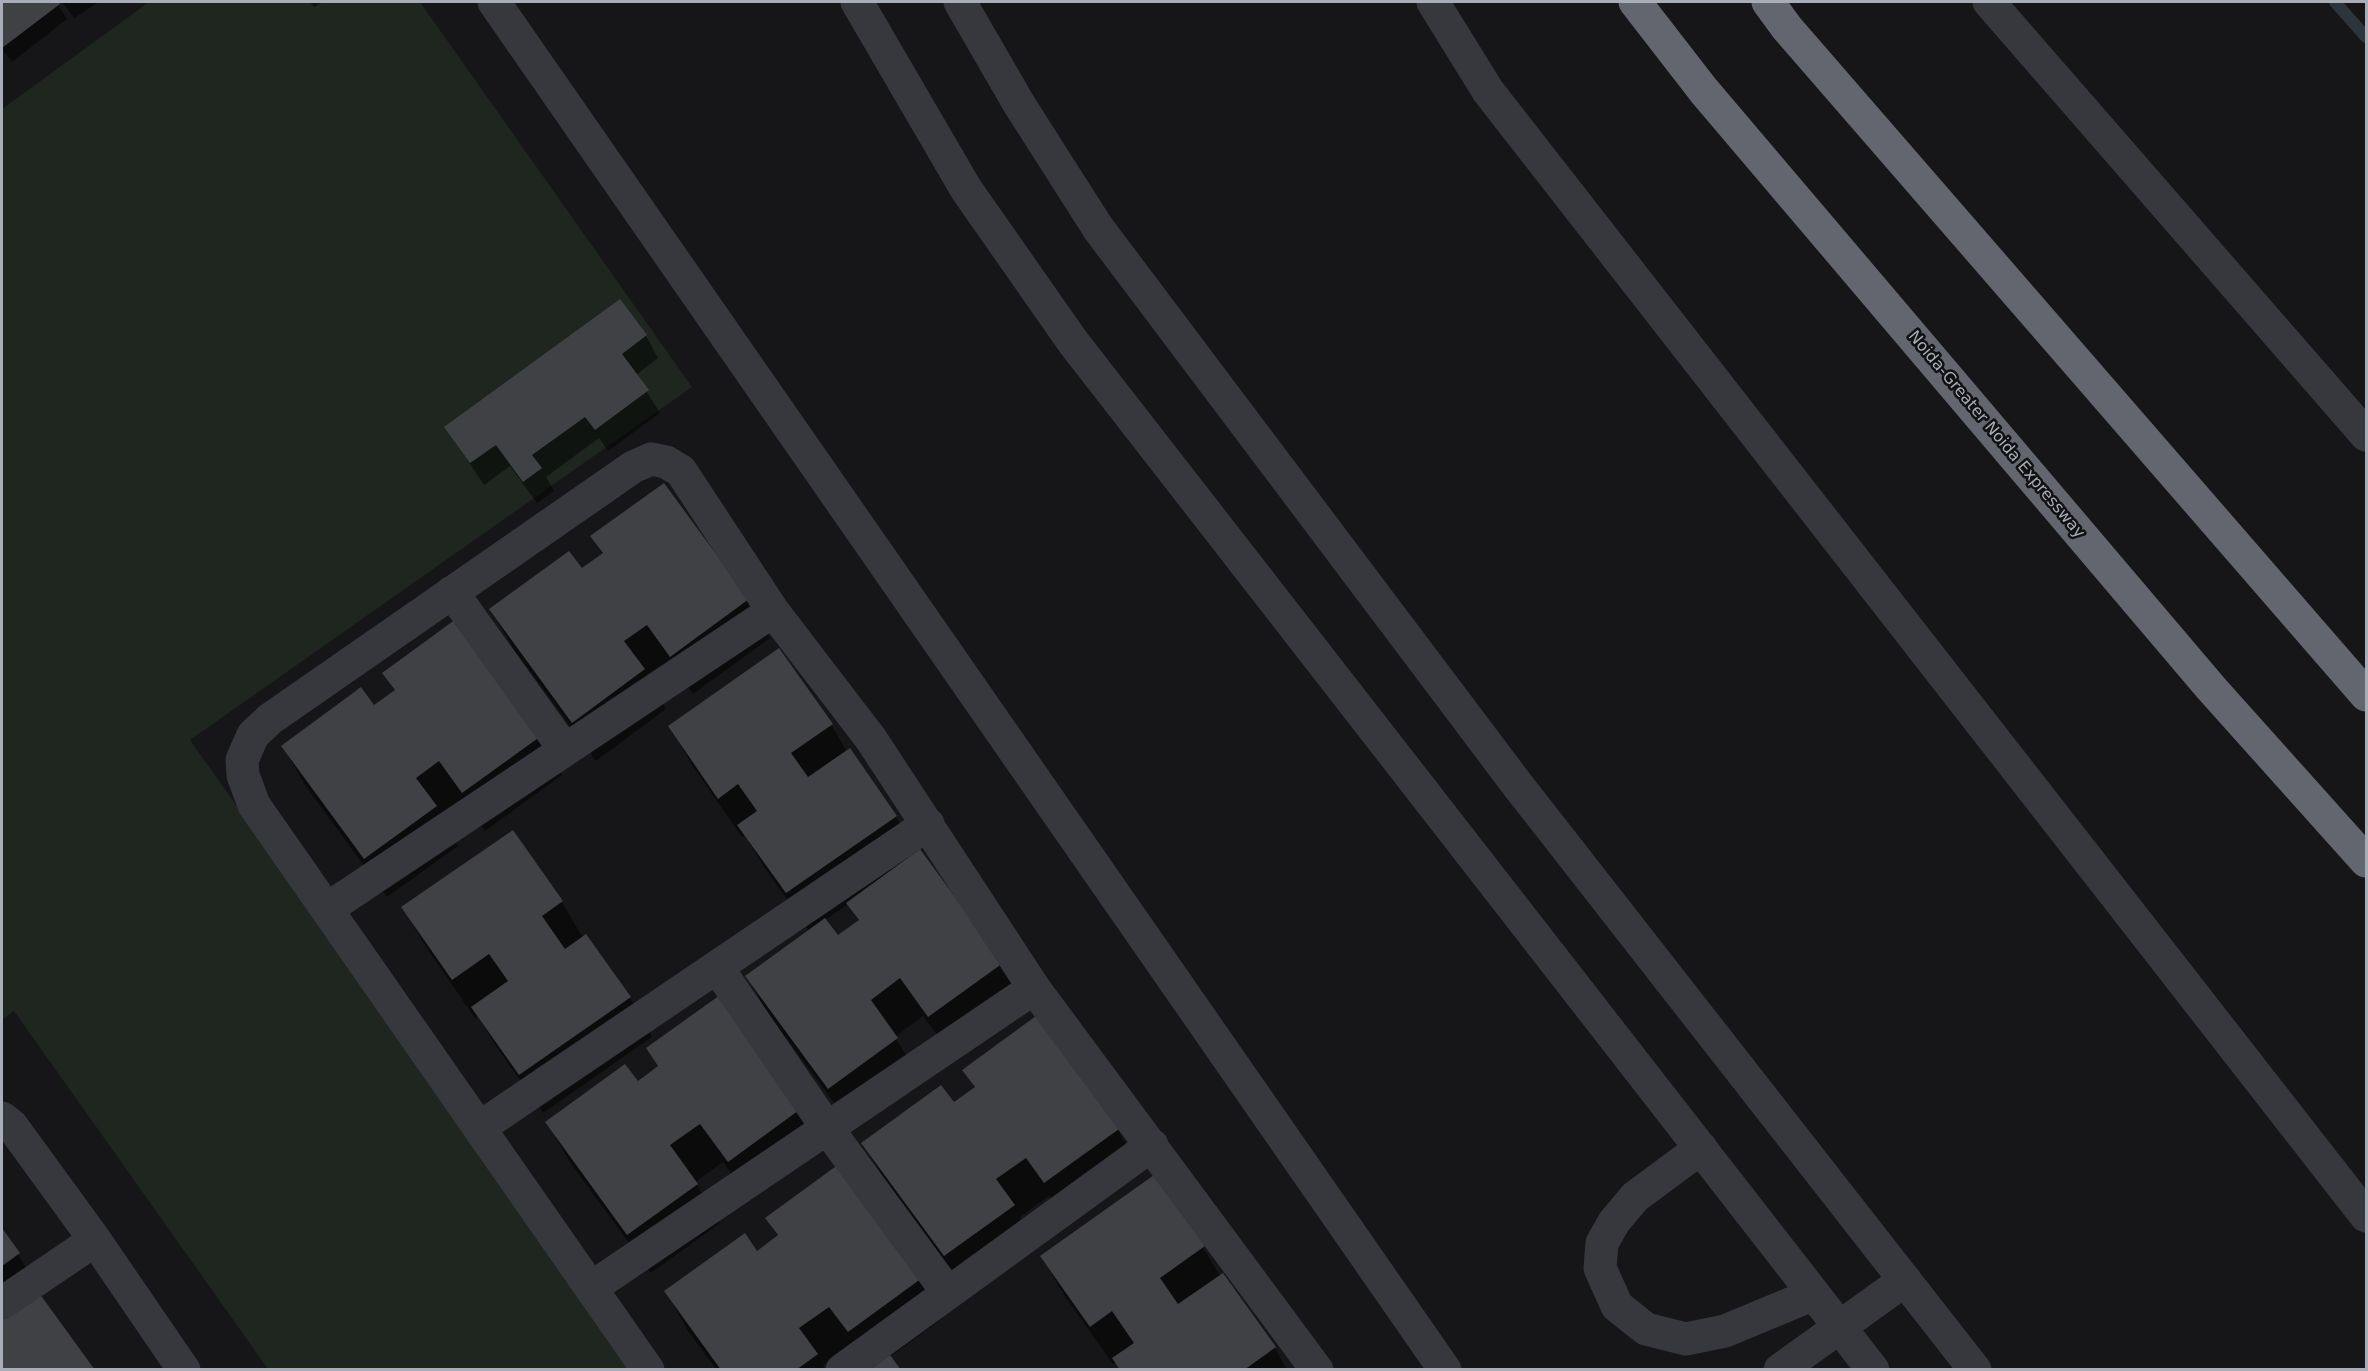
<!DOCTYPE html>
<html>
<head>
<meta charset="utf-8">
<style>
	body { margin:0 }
	#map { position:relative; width:2368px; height:1371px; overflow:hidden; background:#161618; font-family:"DejaVu Sans",sans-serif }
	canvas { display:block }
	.frame { position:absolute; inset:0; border:3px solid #a8adb8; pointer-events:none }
</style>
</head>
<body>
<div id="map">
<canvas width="2368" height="1371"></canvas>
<div class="frame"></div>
</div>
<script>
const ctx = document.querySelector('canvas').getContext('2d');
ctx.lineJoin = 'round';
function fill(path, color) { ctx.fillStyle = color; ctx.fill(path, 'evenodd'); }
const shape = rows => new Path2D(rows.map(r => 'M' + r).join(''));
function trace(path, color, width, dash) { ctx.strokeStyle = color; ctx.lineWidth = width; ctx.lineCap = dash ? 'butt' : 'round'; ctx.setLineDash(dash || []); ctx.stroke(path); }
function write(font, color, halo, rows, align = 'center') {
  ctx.font = font + ' "DejaVu Sans",sans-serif'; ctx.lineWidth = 5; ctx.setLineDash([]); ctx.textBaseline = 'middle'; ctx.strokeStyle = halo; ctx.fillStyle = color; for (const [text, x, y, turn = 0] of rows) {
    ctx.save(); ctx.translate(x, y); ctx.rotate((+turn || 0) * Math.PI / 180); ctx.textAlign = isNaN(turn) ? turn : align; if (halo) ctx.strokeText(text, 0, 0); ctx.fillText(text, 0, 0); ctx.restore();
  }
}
fill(shape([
	[149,2,420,2,692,387,190,740,636,1369,268,1369,14,1011,2,1020,2,109]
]), '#1e261f');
fill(shape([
	[2,2,56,2,67,19,12,62,2,49],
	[62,2,99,2,74,18],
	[310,2,322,2,314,7],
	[619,301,646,336,658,358,636,375,660,413,608,451,599,438,546,477,554,491,537,503,510,466,484,485,446,427],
	[592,536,748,600,770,638,693,694,670,662,649,678,666,709,596,761,513,648,491,609,582,570,603,555],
	[384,673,540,736,562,775,485,831,462,799,441,815,458,846,387,897,305,785,283,746,373,707,395,692],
	[831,724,847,752,896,817,917,854,1002,964,1024,1003,952,1055,923,1016,895,1037,920,1078,852,1127,769,1015,747,977,809,931,762,864,745,835,742,837,692,765,670,726],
	[848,904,859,922,837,937,825,920],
	[562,902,583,938,586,936,630,998,652,1037,543,1113,496,1046,478,1016,475,1018,426,947,403,908],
	[720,997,824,1148,751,1200,723,1162,695,1182,720,1223,651,1273,569,1161,547,1122,637,1083,659,1067,648,1049],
	[964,1070,1118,1130,1140,1169,1068,1221,1049,1196,1020,1217,1036,1245,967,1294,886,1182,863,1143,953,1104,975,1088],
	[767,1219,921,1279,943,1318,890,1357,852,1345,823,1365,825,1370,717,1370,688,1331,666,1292,756,1253,778,1237],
	[2,1231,18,1254,41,1293,38,1294,93,1370,2,1370],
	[1203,1247,1220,1276,1222,1275,1275,1348,1287,1370,1120,1370,1116,1362,1113,1364,1064,1295,1042,1257]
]), '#0007');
trace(shape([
	[2335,2,2366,37]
]), '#2c353c', 12);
fill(shape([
	[2,2,58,2,60,4,2,48],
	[620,299,647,335,622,354,649,390,595,430,585,417,532,455,542,468,523,482,496,445,470,463,444,427],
	[664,483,749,599,670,657,647,625,624,641,645,669,572,723,489,609,569,551,582,568,603,553,590,536],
	[456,619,541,736,462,793,439,761,416,778,437,806,364,859,281,746,361,687,374,705,395,690,382,673],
	[779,648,833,724,791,753,808,777,850,748,897,816,786,893,737,825,757,811,738,784,718,799,668,726],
	[513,830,563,901,542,916,565,949,586,934,631,997,519,1075,471,1007,508,981,489,954,452,980,401,907],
	[920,849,1003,963,928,1017,900,978,871,1000,898,1038,828,1089,745,976,825,918,838,935,859,920,846,903],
	[720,995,802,1108,728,1162,700,1124,670,1145,698,1184,627,1235,545,1122,625,1064,638,1081,658,1066,646,1048],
	[1036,1016,1119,1129,1044,1183,1026,1158,996,1179,1015,1205,944,1256,861,1143,941,1085,954,1102,975,1087,962,1070],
	[839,1164,922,1278,848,1332,829,1307,799,1328,818,1354,796,1370,721,1370,664,1291,745,1233,757,1251,778,1235,765,1218],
	[1154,1175,1205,1246,1160,1278,1178,1304,1223,1273,1276,1347,1244,1370,1120,1370,1112,1358,1134,1343,1112,1311,1090,1327,1040,1256],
	[2,1228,20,1253,2,1266],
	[34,1286,95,1370,2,1370,2,1310],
	[890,1355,901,1370,870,1370]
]), '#404145');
trace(shape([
	[494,2,1445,1370],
	[857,2,966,189,1073,342,1873,1370],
	[960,2,1019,104,1098,228,1516,783,1975,1370],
	[1433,2,1488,91,2366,1216],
	[1989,2,2366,435],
	[452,592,565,750],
	[327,909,773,611],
	[717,967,827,1128,948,1293],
	[2,1118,12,1126,95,1240,184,1370],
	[479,1128,928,824],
	[1701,1148,1635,1197,1614,1222,1602,1243,1600,1268,1617,1306,1646,1329,1686,1339,1725,1331,1814,1294],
	[591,1288,1034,988],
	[2,1303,95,1240],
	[648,1370,254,805,243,775,242,760,253,735,270,719,633,467,651,459,666,462,681,471,773,611,871,739,1034,988,1317,1370],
	[842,1370,1152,1145],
	[1780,1370,1905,1280]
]), '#37383d', 33);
trace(shape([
	[1635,2,1704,91,2211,688,2366,861],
	[1768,2,1787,28,2366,695]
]), '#63666e', 33);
write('16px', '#a8adb8', '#111113', [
	["Noida-Greater Noida Expressway",1996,435,50]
]);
</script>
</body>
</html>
